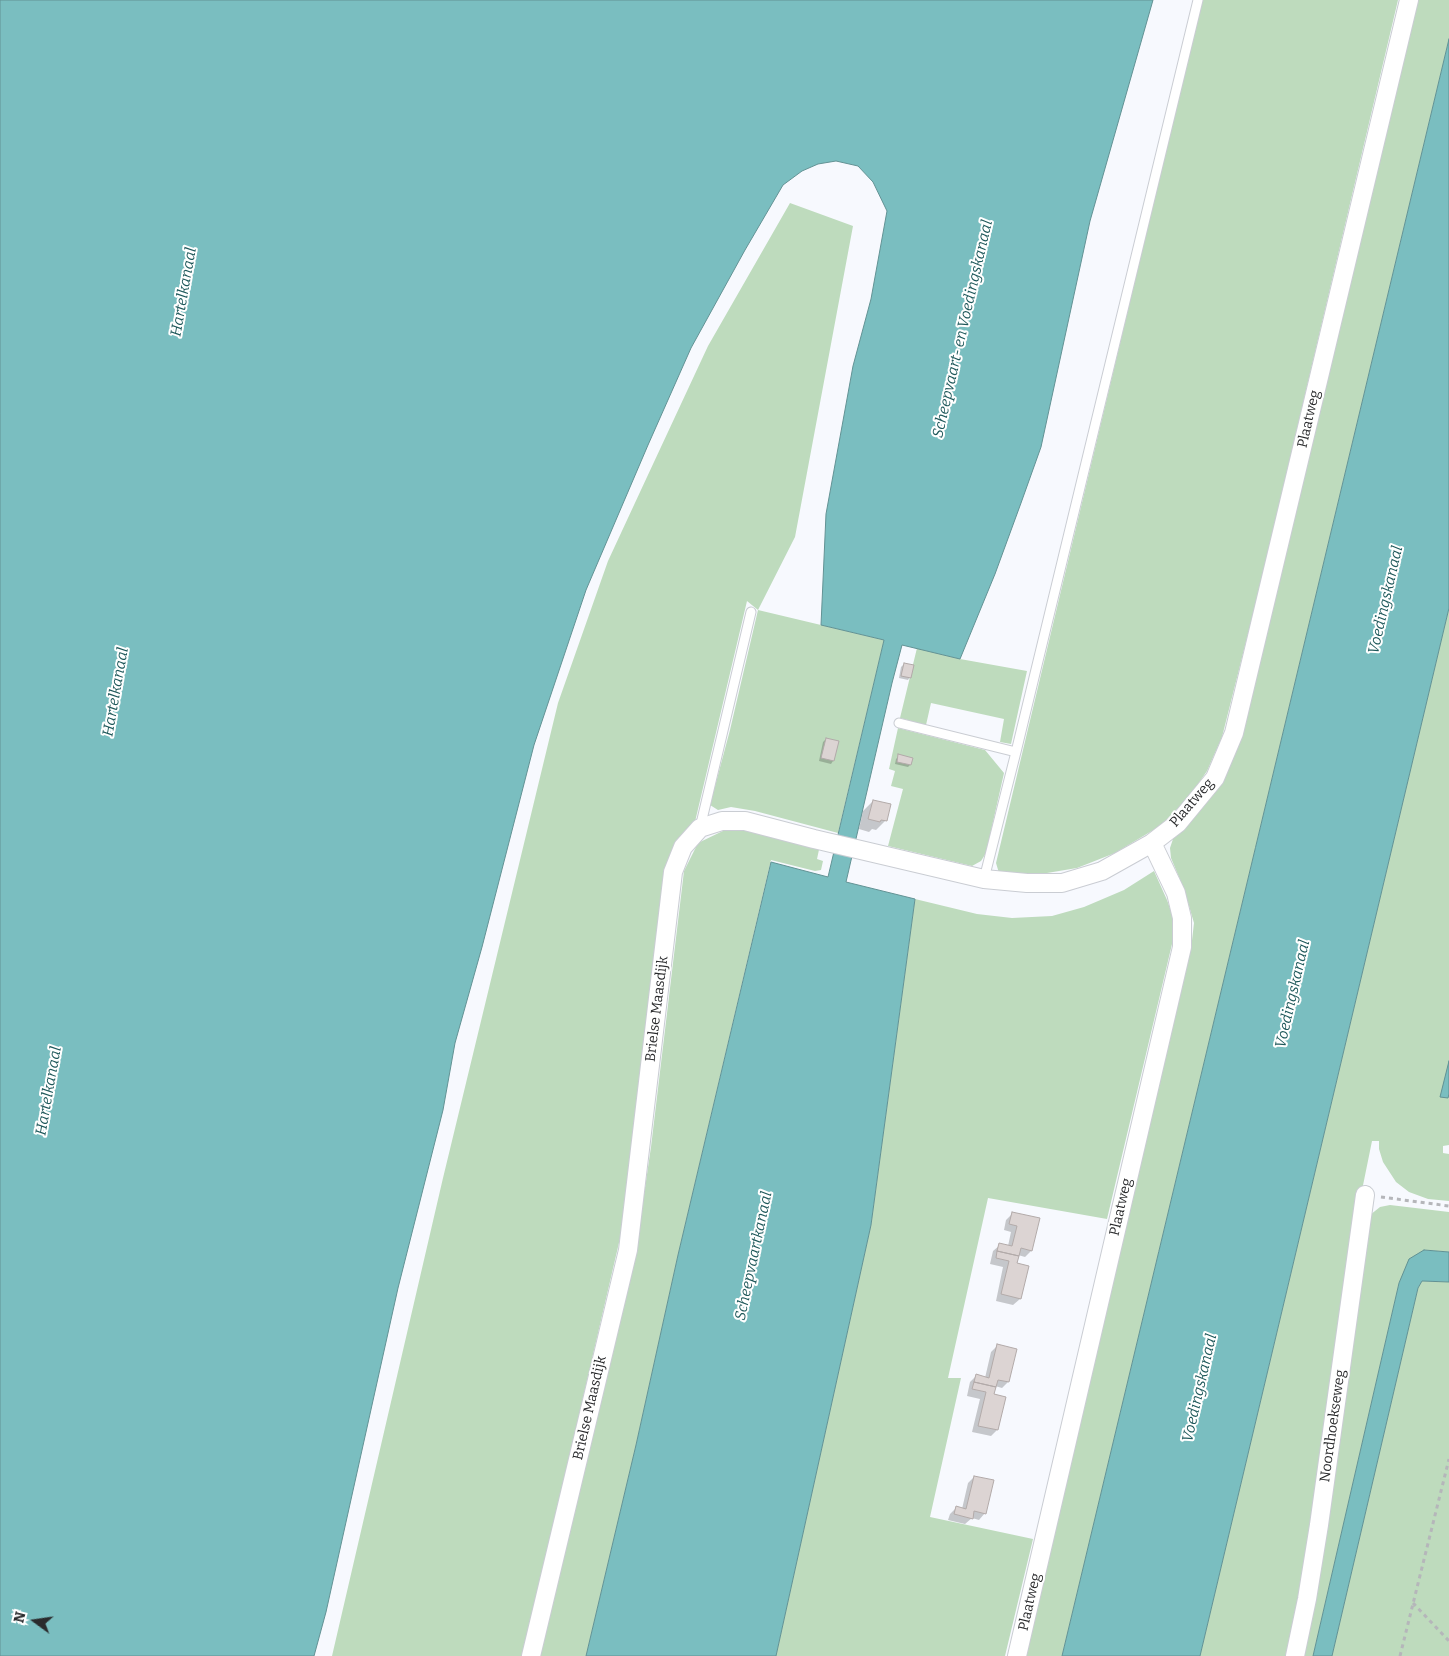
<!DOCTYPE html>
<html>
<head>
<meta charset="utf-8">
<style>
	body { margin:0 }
	#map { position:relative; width:1449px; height:1656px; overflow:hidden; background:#f7f9fe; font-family:Bitter,serif }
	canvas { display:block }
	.north { position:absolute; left:10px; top:1596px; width:50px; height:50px; -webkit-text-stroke:4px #fff; paint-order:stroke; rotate:284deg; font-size:14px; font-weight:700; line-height:20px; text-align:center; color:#2a2b2d }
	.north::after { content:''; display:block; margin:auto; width:18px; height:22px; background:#2a2b2d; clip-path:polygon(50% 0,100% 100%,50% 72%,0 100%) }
</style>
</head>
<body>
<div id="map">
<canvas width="1449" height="1656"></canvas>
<div class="north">N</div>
</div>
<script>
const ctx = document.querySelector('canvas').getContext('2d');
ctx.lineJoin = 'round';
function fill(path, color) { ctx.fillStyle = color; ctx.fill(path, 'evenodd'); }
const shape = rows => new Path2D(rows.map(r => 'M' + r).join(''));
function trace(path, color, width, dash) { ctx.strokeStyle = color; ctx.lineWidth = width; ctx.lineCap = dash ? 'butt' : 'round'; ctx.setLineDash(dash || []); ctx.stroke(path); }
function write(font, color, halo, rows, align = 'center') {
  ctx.font = font + ' Bitter,serif'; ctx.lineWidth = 4; ctx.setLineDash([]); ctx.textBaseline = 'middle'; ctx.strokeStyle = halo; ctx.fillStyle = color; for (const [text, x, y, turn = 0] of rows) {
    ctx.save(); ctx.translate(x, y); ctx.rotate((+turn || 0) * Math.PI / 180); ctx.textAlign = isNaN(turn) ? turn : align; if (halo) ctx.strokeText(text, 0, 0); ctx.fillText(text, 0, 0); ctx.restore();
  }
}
fill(shape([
	[1202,0,1398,0,1258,594,1222,737,1207,771,1190,796,1160,826,1115,853,1077,868,1035,875,999,873,996,863],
	[1415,0,1449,0,1449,39,1062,1656,1024,1656,1191,949,1194,923,1184,889,1171,858,1170,848,1174,836,1223,775],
	[790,203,853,226,795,537,758,610,884,640,838,833,755,811,731,807,718,810,710,805,730,730,758,610,747,601,694,826,678,844,631,1191,523,1656,332,1656,443,1178,558,703,608,561,647,477,708,346],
	[1449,608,1449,1145,1443,1146,1443,1153,1449,1154,1449,1201,1428,1199,1409,1192,1396,1182,1383,1162,1379,1149,1379,1141,1372,1141,1359,1205,1291,1656,1200,1656],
	[917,648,960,659,1027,671,1011,744,1000,742,1004,719,931,703,926,725,900,718],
	[898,728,985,750,1004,773,986,853,981,861,972,866,888,846,903,789,891,786,895,771,889,769],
	[742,827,820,845,817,859,823,861,821,870,815,871,771,860,678,1255,636,1445,586,1656,539,1656,636,1249,651,1147,684,871,698,843,729,828],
	[1154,871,1167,900,1175,922,1172,944,1107,1219,988,1198,948,1378,961,1378,930,1517,1033,1539,1005,1656,776,1656,871,1225,915,899,977,914,1012,918,1052,916,1084,907,1124,890],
	[1390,1205,1449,1212,1449,1252,1424,1250,1399,1283,1313,1656,1301,1656,1370,1215,1380,1207],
	[1422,1281,1449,1282,1449,1656,1332,1656,1418,1288]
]), '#bedbbd');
const water = shape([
	[0,0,1153,0,1090,221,1041,447,1021,503,995,574,960,659,902,645,892,683,846,882,915,899,871,1225,776,1656,586,1656,636,1445,678,1255,771,862,828,877,884,640,821,625,826,514,853,366,871,299,887,211,873,182,858,166,836,161,818,164,802,171,783,185,745,250,691,348,648,445,586,590,534,745,482,947,455,1043,443,1110,398,1288,326,1612,314,1656,0,1656,0,0],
	[1449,39,1449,608,1200,1656,1062,1656,1449,39],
	[1449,1061,1449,1094,1448,1098,1440,1097,1449,1061],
	[1424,1250,1449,1252,1449,1282,1422,1281,1418,1288,1332,1656,1313,1656,1399,1283,1409,1259,1424,1250]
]);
fill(water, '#7abec0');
trace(water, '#629294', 1);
fill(shape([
	[904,664,910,677,908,680,899,678,901,667],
	[826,739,833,761,831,764,819,761,823,742],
	[899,756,910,765,908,767,895,764,896,759],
	[873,801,886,820,876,830,872,829,869,832,859,829,863,811],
	[1012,1214,1031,1251,1025,1257,1018,1255,1016,1264,1020,1299,1013,1305,996,1301,1003,1267,990,1264,993,1251,1000,1245,1008,1246,1011,1232,1004,1230,1006,1220],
	[997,1346,1008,1382,1002,1388,995,1386,993,1395,1004,1398,997,1430,991,1436,972,1432,980,1399,967,1396,970,1382,976,1376,985,1378,991,1352],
	[974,1477,985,1513,979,1520,972,1518,965,1524,948,1520,950,1514,956,1508,962,1509,968,1483]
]), '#0003');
const building = shape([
	[904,663,914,665,911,678,901,676,904,663],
	[826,738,839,741,834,761,821,758,826,738],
	[898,754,913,758,911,765,897,762,898,754],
	[873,800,891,804,887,821,881,820,880,822,868,819,873,800],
	[1012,1212,1040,1218,1032,1251,1021,1248,1019,1256,997,1251,999,1243,1012,1246,1017,1226,1009,1224,1012,1212],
	[997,1251,1019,1256,1017,1263,1029,1266,1021,1299,1001,1294,1009,1261,996,1258,997,1251],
	[997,1344,1017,1349,1009,1382,998,1380,996,1387,974,1382,976,1374,989,1378,997,1344],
	[974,1382,996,1387,994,1394,1006,1397,998,1430,978,1426,986,1392,972,1389,974,1382],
	[974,1476,994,1480,986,1514,974,1511,973,1519,954,1514,956,1506,966,1509,974,1476]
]);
fill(building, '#dcd4d3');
trace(building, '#b2aaa9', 1);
const service = shape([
	[899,723,1016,752,984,879],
	[1016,752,1198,0],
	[700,828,751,612]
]);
const minor = shape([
	[531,1656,628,1250,673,872,683,847,700,828,722,821,745,821,814,839,984,879,1027,883,1062,883,1102,871,1152,843,1178,823,1215,778,1234,733,1409,0],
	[1017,1656,1182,947,1182,918,1176,893,1152,843],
	[1295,1656,1307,1599,1319,1525,1365,1195]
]);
trace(service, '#cacdd3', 11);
trace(minor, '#cacdd3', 20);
trace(shape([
	[1381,1197,1449,1206],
	[1413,1603,1449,1641],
	[1400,1656,1449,1459]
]), '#b5b6ba', 3, [4, 4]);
trace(service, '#fff', 9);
trace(minor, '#fff', 18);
write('14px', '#2a2b2d', '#fff', [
	["Plaatweg",1309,419,-77],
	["Plaatweg",1192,803,-49],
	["Brielse Maasdijk",657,1009,-83],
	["Plaatweg",1121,1207,-77],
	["Brielse Maasdijk",590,1408,-77],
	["Noordhoekseweg",1333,1426,-82],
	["Plaatweg",1030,1602,-77]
]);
write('italic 15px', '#1e585a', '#fff', [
	["Hartelkanaal",184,292,-80],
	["Scheepvaart- en Voedingskanaal",963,329,-77],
	["Voedingskanaal",1386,600,-77],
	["Hartelkanaal",116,692,-80],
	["Voedingskanaal",1293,994,-77],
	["Hartelkanaal",49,1091,-80],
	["Scheepvaartkanaal",754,1256,-78],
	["Voedingskanaal",1200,1388,-77]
]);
</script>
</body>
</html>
